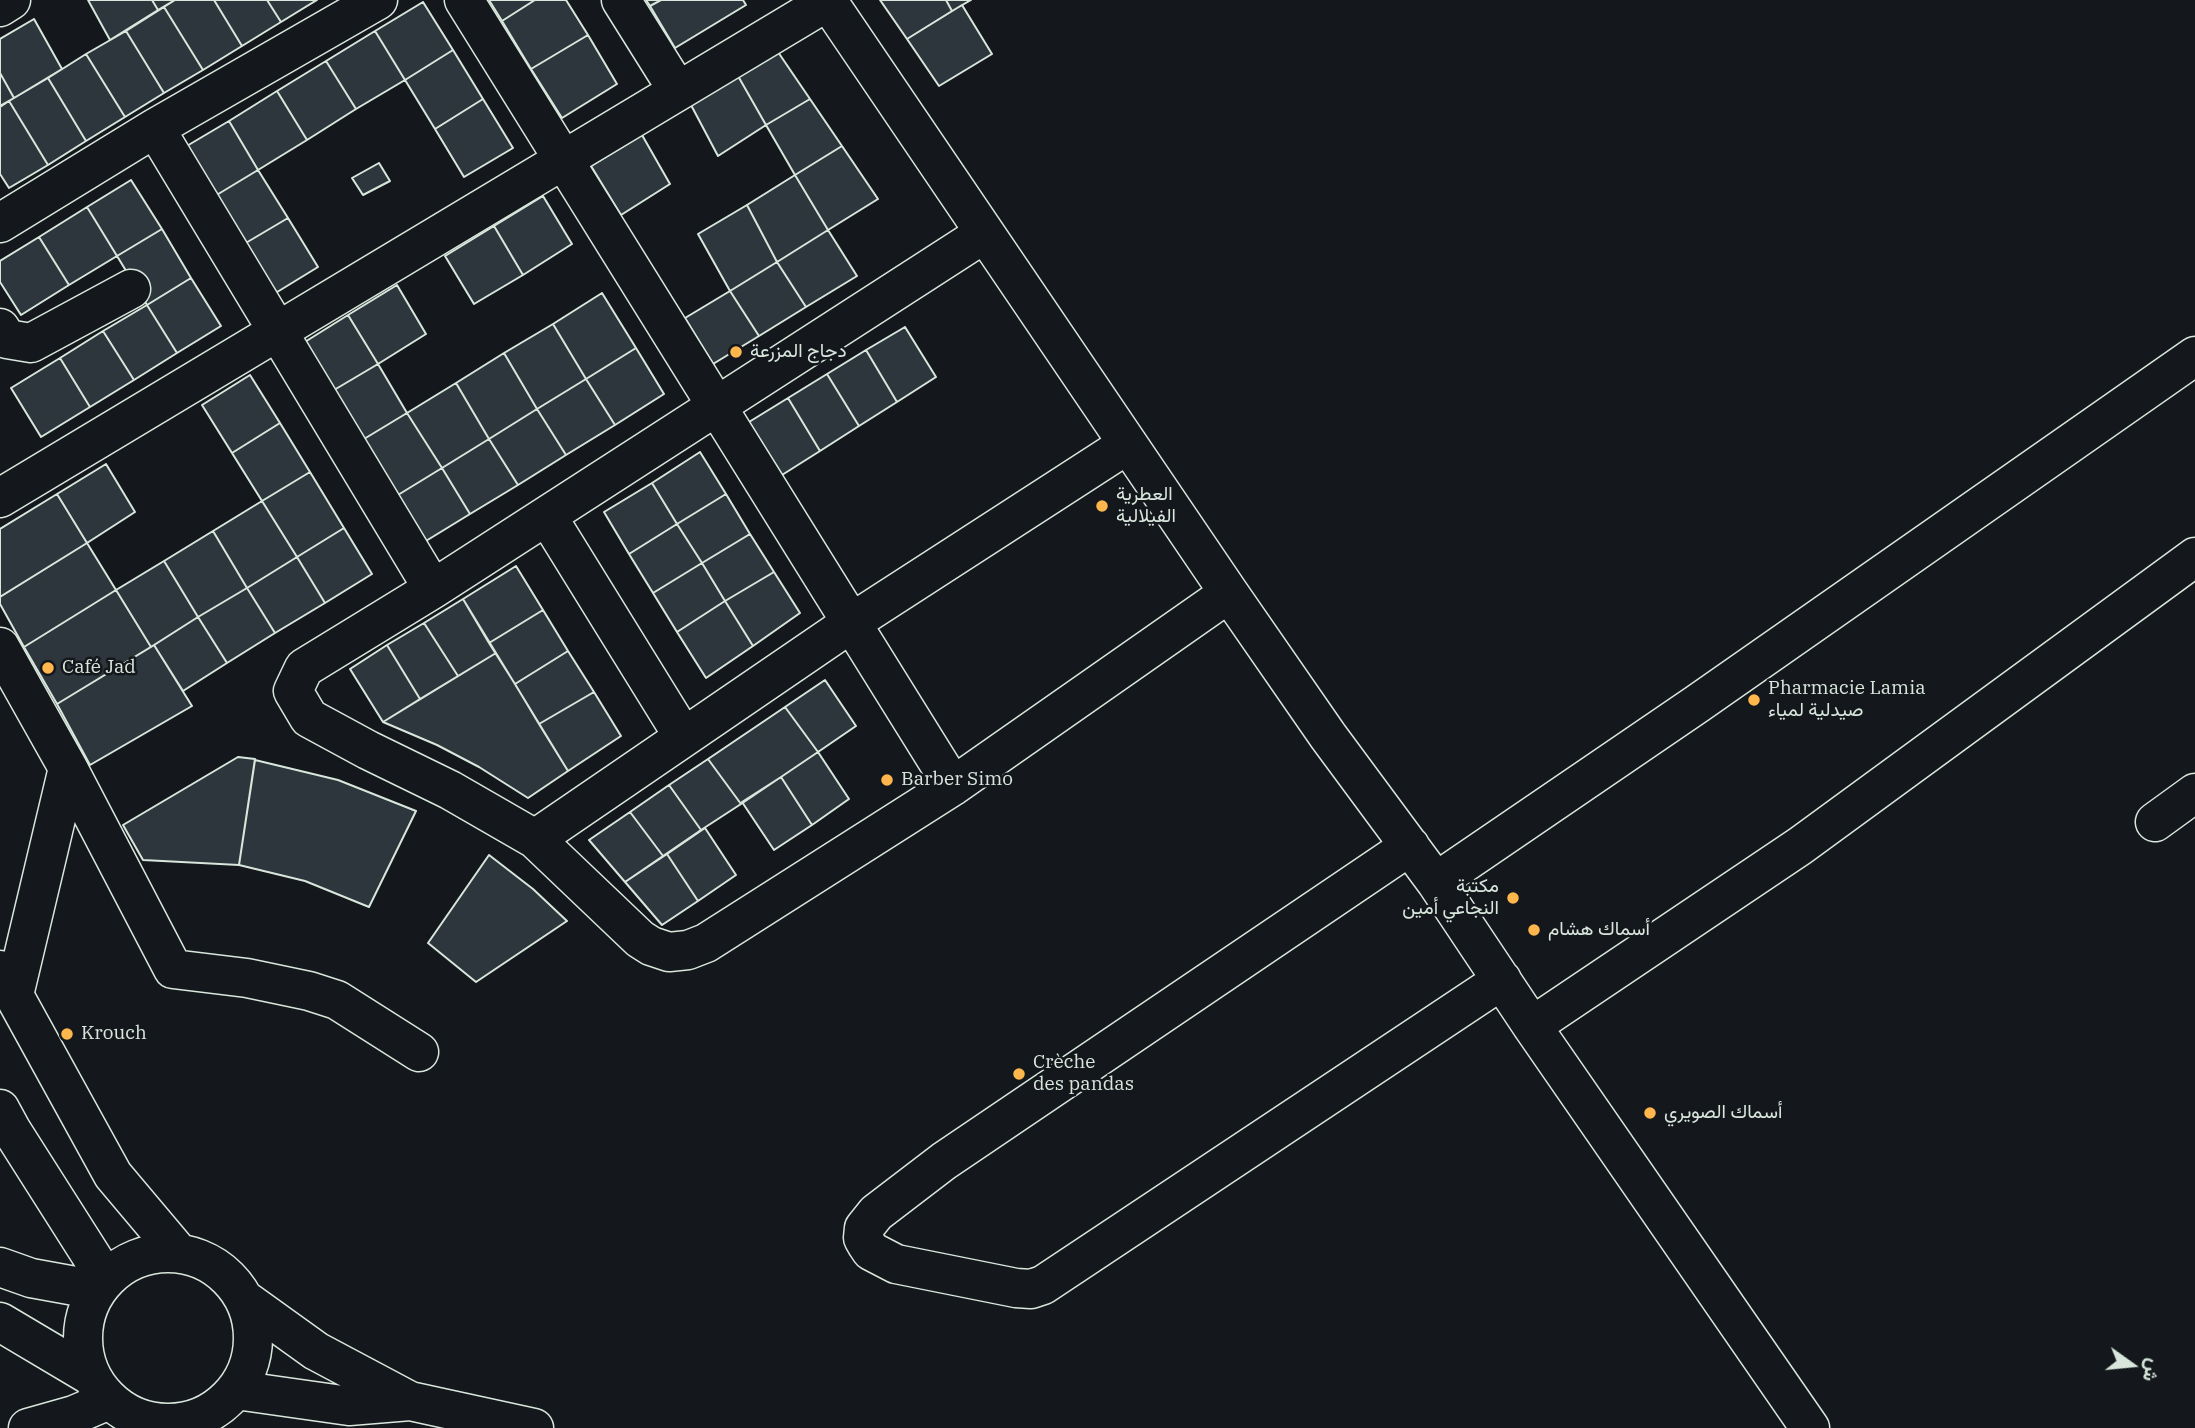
<!DOCTYPE html>
<html>
<head>
<meta charset="utf-8">
<style>
	body { margin:0 }
	#map { position:relative; width:2195px; height:1428px; overflow:hidden; background:#14181c; font-family:"IBM Plex Serif",Vazirmatn,serif }
	canvas { display:block }
	.north { position:absolute; left:2097px; top:1330px; width:70px; height:70px; -webkit-text-stroke:5px #14181c; paint-order:stroke; rotate:105deg; font-size:19px; font-weight:700; line-height:28px; text-align:center; color:#d8e6dc }
	.north::after { content:''; display:block; margin:auto; width:24px; height:32px; background:#d8e6dc; clip-path:polygon(50% 0,100% 100%,50% 72%,0 100%) }
</style>
</head>
<body>
<div id="map">
<canvas width="2195" height="1428"></canvas>
<div class="north">ش</div>
</div>
<script>
const ctx = document.querySelector('canvas').getContext('2d');
ctx.lineJoin = 'round';
function fill(path, color) { ctx.fillStyle = color; ctx.fill(path, 'evenodd'); }
const shape = rows => new Path2D(rows.map(r => 'M' + r).join(''));
function trace(path, color, width, dash) { ctx.strokeStyle = color; ctx.lineWidth = width; ctx.lineCap = dash ? 'butt' : 'round'; ctx.setLineDash(dash || []); ctx.stroke(path); }
function write(font, color, halo, rows, align = 'center') {
  ctx.font = font + ' "IBM Plex Serif",Vazirmatn,serif'; ctx.lineWidth = 5; ctx.setLineDash([]); ctx.textBaseline = 'middle'; ctx.strokeStyle = halo; ctx.fillStyle = color; for (const [text, x, y, turn = 0] of rows) {
    ctx.save(); ctx.translate(x, y); ctx.rotate((+turn || 0) * Math.PI / 180); ctx.textAlign = isNaN(turn) ? turn : align; if (halo) ctx.strokeText(text, 0, 0); ctx.fillText(text, 0, 0); ctx.restore();
  }
}
const building = shape([
	[88,0,152,0,158,10,110,40,88,0],
	[152,0,175,0,158,10,152,0],
	[175,0,214,0,242,46,203,70,164,7,175,0],
	[214,0,267,0,281,22,242,46,214,0],
	[267,0,317,0,281,22,267,0],
	[489,0,535,0,502,21,489,0],
	[535,0,566,0,588,35,531,69,502,21,535,0],
	[646,0,661,0,650,6,646,0],
	[661,0,743,0,746,5,675,48,650,6,661,0],
	[880,0,946,0,952,11,907,39,880,0],
	[946,0,971,0,952,11,946,0],
	[423,2,453,50,405,80,375,31,423,2],
	[962,5,992,54,939,86,907,39,962,5],
	[164,7,203,70,164,93,126,31,164,7],
	[34,19,62,69,14,98,0,73,0,39,34,19],
	[126,31,164,93,125,117,86,54,126,31],
	[375,31,405,80,356,109,326,61,375,31],
	[588,35,617,84,562,118,531,69,588,35],
	[453,50,483,99,435,129,405,80,453,50],
	[778,52,810,99,766,125,738,76,778,52],
	[86,54,125,117,86,141,48,78,86,54],
	[326,61,356,109,307,140,277,91,326,61],
	[0,73,14,98,0,106,0,73],
	[738,76,766,125,718,156,691,105,738,76],
	[48,78,86,141,48,165,9,101,48,78],
	[277,91,307,140,258,170,229,121,277,91],
	[483,99,513,148,464,177,435,129,483,99],
	[810,99,842,146,795,175,766,125,810,99],
	[9,101,48,165,9,188,0,174,0,107,9,101],
	[229,121,258,170,210,199,180,150,229,121],
	[642,135,670,184,621,215,591,166,642,135],
	[842,146,878,199,828,230,795,175,842,146],
	[379,163,390,181,363,195,352,178,379,163],
	[258,170,288,218,239,247,210,199,258,170],
	[795,175,828,230,777,262,747,205,795,175],
	[131,180,162,229,117,256,87,207,131,180],
	[543,196,572,244,523,275,494,226,543,196],
	[747,205,777,262,730,291,698,234,747,205],
	[87,207,117,256,69,285,39,237,87,207],
	[288,218,318,267,269,297,239,247,288,218],
	[494,226,523,275,474,304,445,256,494,226],
	[162,229,191,278,147,305,117,256,162,229],
	[828,230,857,276,806,307,777,262,828,230],
	[39,237,69,285,21,315,0,282,0,261,39,237],
	[777,262,806,307,759,336,730,291,777,262],
	[191,278,221,326,177,353,147,305,191,278],
	[397,285,426,334,378,364,348,315,397,285],
	[730,291,759,336,713,364,685,318,730,291],
	[602,293,636,348,586,379,553,324,602,293],
	[147,305,177,353,134,380,103,331,147,305],
	[348,315,378,364,329,393,300,345,348,315],
	[553,324,586,379,537,409,504,353,553,324],
	[905,327,936,377,897,402,866,350,905,327],
	[103,331,134,380,90,407,60,358,103,331],
	[636,348,664,394,615,425,586,379,636,348],
	[866,350,897,402,859,426,827,374,866,350],
	[504,353,537,409,489,439,456,383,504,353],
	[60,358,90,407,41,437,11,388,60,358],
	[378,364,407,413,359,442,329,393,378,364],
	[827,374,859,426,820,451,788,398,827,374],
	[250,375,280,423,232,453,202,405,250,375],
	[586,379,615,425,566,455,537,409,586,379],
	[456,383,489,439,442,468,407,413,456,383],
	[788,398,820,451,782,475,749,422,788,398],
	[537,409,566,455,518,485,489,439,537,409],
	[407,413,442,468,393,498,359,442,407,413],
	[280,423,310,472,262,501,232,453,280,423],
	[489,439,518,485,470,514,442,468,489,439],
	[700,452,726,494,677,524,652,483,700,452],
	[106,464,135,512,87,543,57,494,106,464],
	[442,468,470,514,421,544,393,498,442,468],
	[310,472,344,528,297,557,262,501,310,472],
	[652,483,677,524,629,554,604,512,652,483],
	[57,494,87,543,0,597,0,529,57,494],
	[726,494,750,534,702,563,677,524,726,494],
	[262,501,297,557,247,588,213,531,262,501],
	[677,524,702,563,653,593,629,554,677,524],
	[344,528,372,574,325,603,297,557,344,528],
	[213,531,247,588,198,617,164,561,213,531],
	[750,534,774,572,725,601,702,563,750,534],
	[87,543,116,590,24,647,0,604,0,597,87,543],
	[297,557,325,603,275,633,247,588,297,557],
	[164,561,198,617,151,647,116,590,164,561],
	[702,563,725,601,677,632,653,593,702,563],
	[516,566,543,610,489,643,463,599,516,566],
	[774,572,800,613,753,646,725,601,774,572],
	[247,588,275,633,227,663,198,617,247,588],
	[116,590,151,647,57,704,24,647,116,590],
	[463,599,496,653,458,676,424,623,463,599],
	[725,601,753,646,706,678,677,632,725,601],
	[543,610,568,651,515,684,489,643,543,610],
	[198,617,227,663,183,691,154,645,198,617],
	[424,623,458,676,420,699,387,645,424,623],
	[154,645,192,706,90,765,57,704,154,645],
	[387,645,420,699,383,722,350,669,387,645],
	[568,651,594,692,539,724,515,684,568,651],
	[496,653,568,771,528,798,479,767,437,745,383,722,496,653],
	[825,680,856,726,818,752,785,707,825,680],
	[594,692,621,736,568,771,539,724,594,692],
	[785,707,818,752,741,804,708,759,785,707],
	[818,752,849,799,812,825,781,777,818,752],
	[238,757,255,759,239,865,143,860,123,825,238,757],
	[708,759,741,804,701,830,669,785,708,759],
	[255,760,338,780,416,811,369,907,305,881,239,865,255,760],
	[781,777,812,825,774,850,742,802,781,777],
	[669,785,701,830,663,856,630,812,669,785],
	[630,812,663,856,625,882,589,840,630,812],
	[705,828,736,875,698,901,667,854,705,828],
	[667,854,698,901,662,925,625,882,667,854],
	[489,855,533,889,567,921,476,982,428,943,489,855]
]);
fill(building, '#2c363c');
trace(building, '#d8e6dc', 2);
const minor = shape([
	[378,0,155,128,433,589],
	[464,0,953,786],
	[621,0,678,91],
	[827,0,1229,593,1328,736,1436,882,1532,1026,1810,1428],
	[0,7,11,0],
	[0,223,155,128],
	[985,233,433,589,304,668,293,691,309,718,368,750,450,790,535,839,640,939,651,946,669,952,688,950,706,943,953,786,1229,593],
	[0,328,7,339,31,343,131,289],
	[0,498,830,0],
	[547,516,683,736],
	[0,647,68,768,173,969,247,978,309,991,337,1000,419,1052],
	[2155,822,2195,793],
	[535,839,851,623,1128,444],
	[1410,846,944,1161,876,1213,864,1228,863,1238,867,1245,871,1251,896,1264,1016,1288,1031,1289,1043,1285,1502,980],
	[1436,882,1697,704,2195,356],
	[14,995,68,768],
	[1532,1026,1800,846,2195,557],
	[28,1428,74,1415,109,1400]
]);
const major = shape([
	[0,970,113,1175,177,1251],
	[0,1109,12,1131,106,1279],
	'83 1338a85 85 0 1 1 170 0a85 85 0 1 1-170 0Z',
	[0,1267,31,1278,97,1290],
	[245,1300,316,1351,410,1401,534,1428],
	[0,1322,91,1376],
	[236,1390,349,1406,410,1401]
]);
trace(minor, '#d8e6dc', 41);
trace(major, '#d8e6dc', 41);
trace(minor, '#14181c', 38);
trace(major, '#14181c', 38);
for (const [x, y, r, color] of [
	[736,352,7,"#ffb74d"],
	[1102,506,7,"#ffb74d"],
	[48,668,7,"#ffb74d"],
	[1754,700,7,"#ffb74d"],
	[887,780,7,"#ffb74d"],
	[1513,898,7,"#ffb74d"],
	[1534,930,7,"#ffb74d"],
	[67,1034,7,"#ffb74d"],
	[1019,1074,7,"#ffb74d"],
	[1650,1113,7,"#ffb74d"]
]) { const dot = new Path2D(); dot.arc(x, y, r, 0, 2 * Math.PI); ctx.fillStyle = color; ctx.fill(dot); trace(dot, '#14181c', 2.5); }
write('19px', '#d8e6dc', '#14181c', [
	["دجاج المزرعة",750,352],
	["العطرية",1116,495],
	["الفيلالية",1116,517],
	["Café Jad",62,668],
	["Pharmacie Lamia",1768,689],
	["صيدلية لمياء",1768,711],
	["Barber Simo",901,780],
	["مكتبة",1499,887,"right"],
	["النجاعي أمين",1499,909,"right"],
	["أسماك هشام",1548,930],
	["Krouch",81,1034],
	["Crèche",1033,1063],
	["des pandas",1033,1085],
	["أسماك الصويري",1664,1113]
], 'left');
</script>
</body>
</html>
